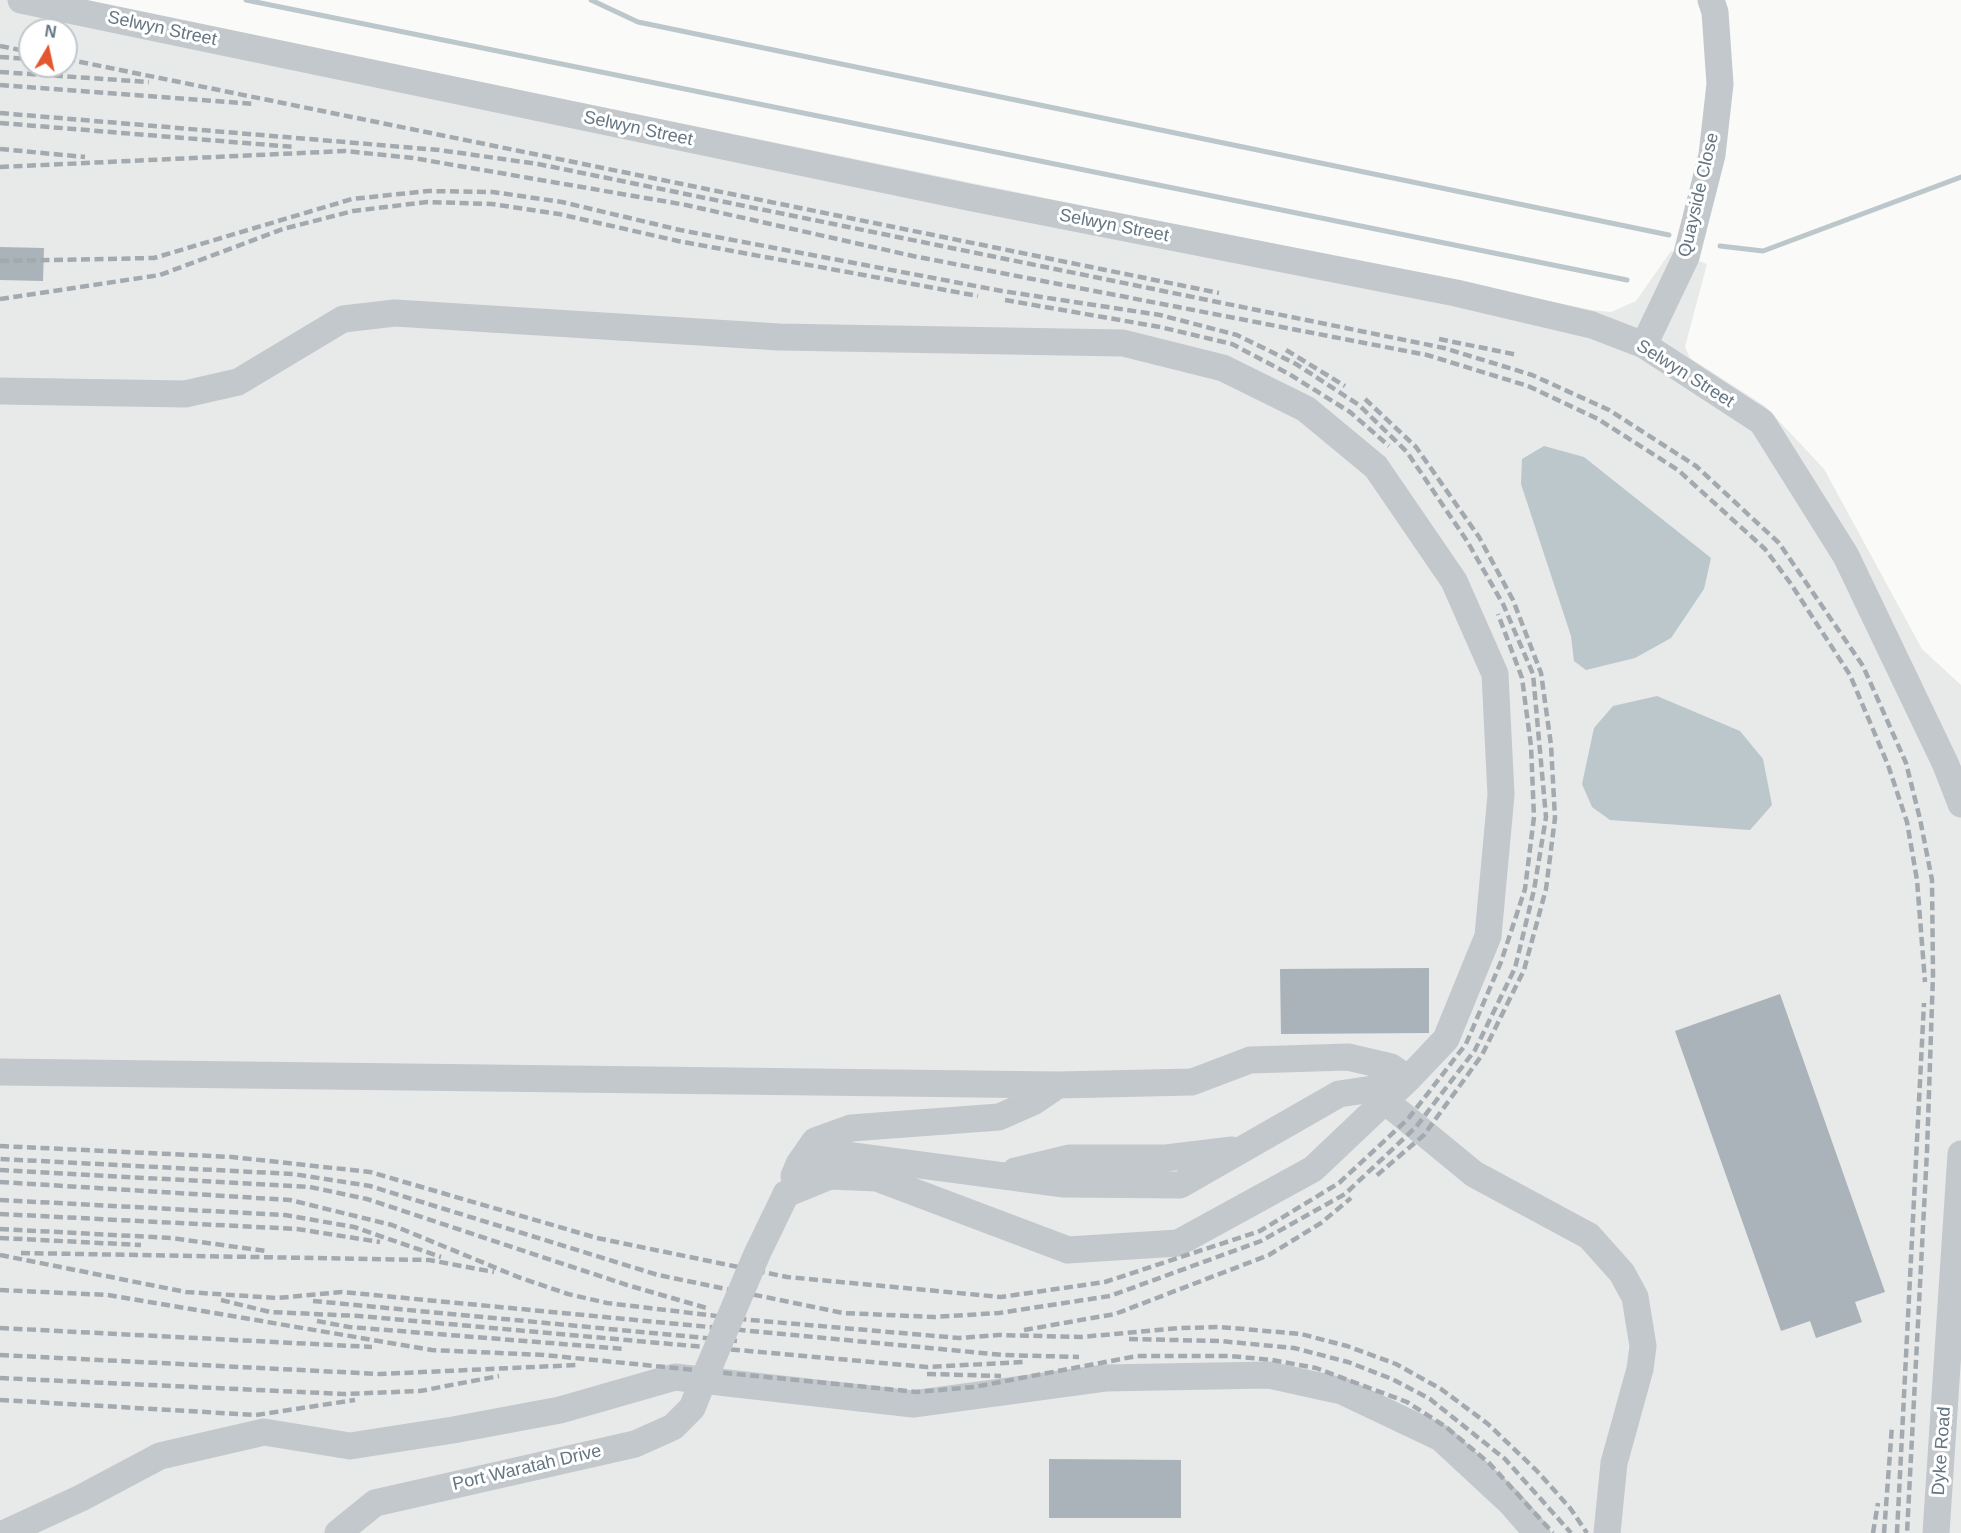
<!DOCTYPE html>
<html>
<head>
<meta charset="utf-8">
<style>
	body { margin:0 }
	#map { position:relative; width:1961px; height:1533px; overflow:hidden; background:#fafaf8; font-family:Helvetica,sans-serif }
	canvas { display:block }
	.north { position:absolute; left:18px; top:18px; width:60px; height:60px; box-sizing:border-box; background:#fff; border:2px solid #c1c8cd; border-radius:50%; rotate:9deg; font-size:16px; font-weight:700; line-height:24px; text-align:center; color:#657683 }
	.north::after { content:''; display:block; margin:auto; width:21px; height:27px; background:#e4572e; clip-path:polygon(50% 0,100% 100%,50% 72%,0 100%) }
</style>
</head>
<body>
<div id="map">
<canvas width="1961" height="1533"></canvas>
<div class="north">N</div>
</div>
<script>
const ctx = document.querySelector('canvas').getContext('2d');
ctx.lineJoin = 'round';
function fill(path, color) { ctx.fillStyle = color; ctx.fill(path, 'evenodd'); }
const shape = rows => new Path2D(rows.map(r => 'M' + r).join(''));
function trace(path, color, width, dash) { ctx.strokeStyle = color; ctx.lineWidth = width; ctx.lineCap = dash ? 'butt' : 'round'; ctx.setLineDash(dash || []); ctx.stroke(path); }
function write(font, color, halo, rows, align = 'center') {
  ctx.font = font + ' Helvetica,sans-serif'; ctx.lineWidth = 6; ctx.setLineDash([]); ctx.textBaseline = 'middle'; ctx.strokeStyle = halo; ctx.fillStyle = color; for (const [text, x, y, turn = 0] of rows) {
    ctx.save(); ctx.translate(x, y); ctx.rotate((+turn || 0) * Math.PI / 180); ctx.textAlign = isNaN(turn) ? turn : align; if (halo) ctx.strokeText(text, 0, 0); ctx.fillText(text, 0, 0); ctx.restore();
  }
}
fill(shape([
	[0,0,80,0,1592,310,1611,312,1636,301,1671,251,1707,264,1685,347,1690,358,1765,406,1824,469,1922,649,1961,685,1961,1533,0,1533],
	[30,30,66,30,66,66,30,66]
]), '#e8e9e9');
fill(shape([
	[1544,446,1584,457,1711,558,1704,589,1671,638,1635,658,1586,670,1574,661,1571,636,1521,484,1522,459],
	[1657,696,1740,731,1763,759,1772,805,1750,830,1610,820,1592,807,1582,784,1594,728,1613,706]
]), '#bbc7cb');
trace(shape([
	[246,0,1627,280],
	[591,0,638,22,1669,235],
	[1720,246,1763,251,1961,177]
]), '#bbc7cb', 5);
fill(shape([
	[0,247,44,248,43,281,0,280],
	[1429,968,1429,1033,1281,1034,1280,969],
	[1780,994,1885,1292,1855,1302,1862,1322,1816,1338,1810,1321,1781,1331,1675,1031],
	[1049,1459,1181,1460,1181,1518,1049,1518]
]), '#aab3b9');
trace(shape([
	[21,0,973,198,1456,293,1592,325,1644,345,1762,422,1846,556,1946,765,1961,804],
	[1644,345,1686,257,1712,155,1720,84,1715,12,1711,0],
	[0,391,185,394,238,382,343,319,395,313,779,337,1123,343,1223,368,1306,409,1376,467,1454,581,1495,674,1501,795,1488,936,1446,1039,1408,1079,1313,1169,1178,1243,1068,1250,877,1178,830,1176,786,1194],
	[0,1072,1058,1085,1192,1082,1250,1060,1348,1057,1391,1067,1408,1079],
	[1384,1100,1474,1174,1589,1236,1622,1273,1635,1297,1643,1346,1640,1369,1614,1463,1607,1533],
	[1015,1171,1069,1158,1166,1158,1232,1150],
	[799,1174,838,1154,1064,1184,1180,1185,1339,1094,1399,1085],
	[794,1176,799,1164,815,1141,851,1128,999,1117,1033,1102,1058,1085],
	[5,1533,81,1498,160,1456,264,1432,350,1446,453,1430,560,1410,675,1377,913,1404,1105,1378,1269,1375,1342,1391,1441,1438,1510,1502,1537,1533],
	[338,1533,375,1503,635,1444,673,1427,692,1408,701,1386],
	[1936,1533,1961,1154]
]), '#c3c8cc', 27);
trace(shape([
	[0,46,30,52],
	[0,57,30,59],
	[66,59,1219,293],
	[0,72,149,82],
	[0,85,255,104],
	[0,113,439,150,538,164,1444,348,1532,375,1609,410,1696,466,1779,543,1863,666,1906,763,1920,819,1932,880,1933,975,1927,1151,1907,1533],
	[0,123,294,147],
	[0,149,85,157],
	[0,167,345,151,413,158,686,205,913,256,1427,355,1528,386,1598,419,1678,470,1765,549,1791,584,1850,675,1888,765,1907,822,1917,880,1925,982],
	[0,261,154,258,352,199,428,191,493,192,562,202,680,230,1002,291,1160,315,1237,335,1296,364,1359,405,1407,452,1467,541,1503,604,1533,674,1546,817,1534,890,1515,968,1475,1050,1416,1127,1345,1194,1261,1241,1110,1296,999,1313,934,1317,843,1313,658,1275,370,1186,293,1174,0,1159],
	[0,299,160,275,283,229,353,211,427,202,492,204,559,214,678,241,978,296],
	[1005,300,1160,327,1232,344,1289,374,1350,412,1389,446],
	[1439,339,1518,355],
	[1286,350,1345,386],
	[1365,399,1416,447,1479,537,1513,600,1541,673,1551,745,1555,818,1546,889,1524,970,1482,1055,1424,1135,1376,1176],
	[0,1146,232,1157,370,1172,597,1238,787,1277,1001,1297,1105,1282,1260,1231,1339,1183,1408,1119,1466,1044,1501,962,1525,889,1534,817,1531,746,1522,678,1498,614],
	[0,1170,310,1187,367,1199,627,1285,710,1309],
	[0,1182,290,1200,392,1225,518,1277,568,1294,607,1303,750,1320,959,1338,998,1335,1081,1337,1180,1328,1220,1327,1301,1334,1347,1346,1396,1364,1441,1389,1488,1424,1537,1471,1570,1508,1587,1533],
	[0,1200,285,1215,354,1227,441,1257],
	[0,1214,297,1229,380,1242],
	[0,1229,171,1238,266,1251],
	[0,1238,141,1245],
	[21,1253,429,1260,494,1272],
	[0,1255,186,1292,277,1298,342,1292,1003,1355,1079,1357],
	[0,1290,108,1295,432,1350,544,1355,917,1392,974,1387,1137,1356,1230,1356,1272,1360,1316,1368,1407,1402,1446,1427,1489,1463,1553,1533],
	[221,1300,270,1312,359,1316,927,1367,1024,1362],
	[313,1301,737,1341],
	[317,1321,349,1327,625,1349],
	[0,1328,372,1347],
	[1024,1330,1115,1314,1269,1255,1321,1223,1351,1198],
	[1129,1339,1220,1341,1294,1348,1348,1362,1392,1379,1430,1399,1505,1459,1571,1533],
	[0,1355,380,1374,578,1365],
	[927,1374,1001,1376],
	[0,1378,344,1394,420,1391,499,1376],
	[0,1400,256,1415,355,1400],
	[1873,1533,1878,1503],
	[1884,1533,1892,1426],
	[1897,1533,1924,1003]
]), '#a2aab0', 4.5, [9, 4.5]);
trace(shape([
	[701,1386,757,1254,786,1194]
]), '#c3c8cc', 27);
write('18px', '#657683', '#fff', [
	["Selwyn Street",162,29,12],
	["Selwyn Street",638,129,12],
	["Quayside Close",1699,195,-77],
	["Selwyn Street",1114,226,11],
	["Selwyn Street",1685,374,32],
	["Dyke Road",1942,1451,-86],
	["Port Waratah Drive",527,1468,-13]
]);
</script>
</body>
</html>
